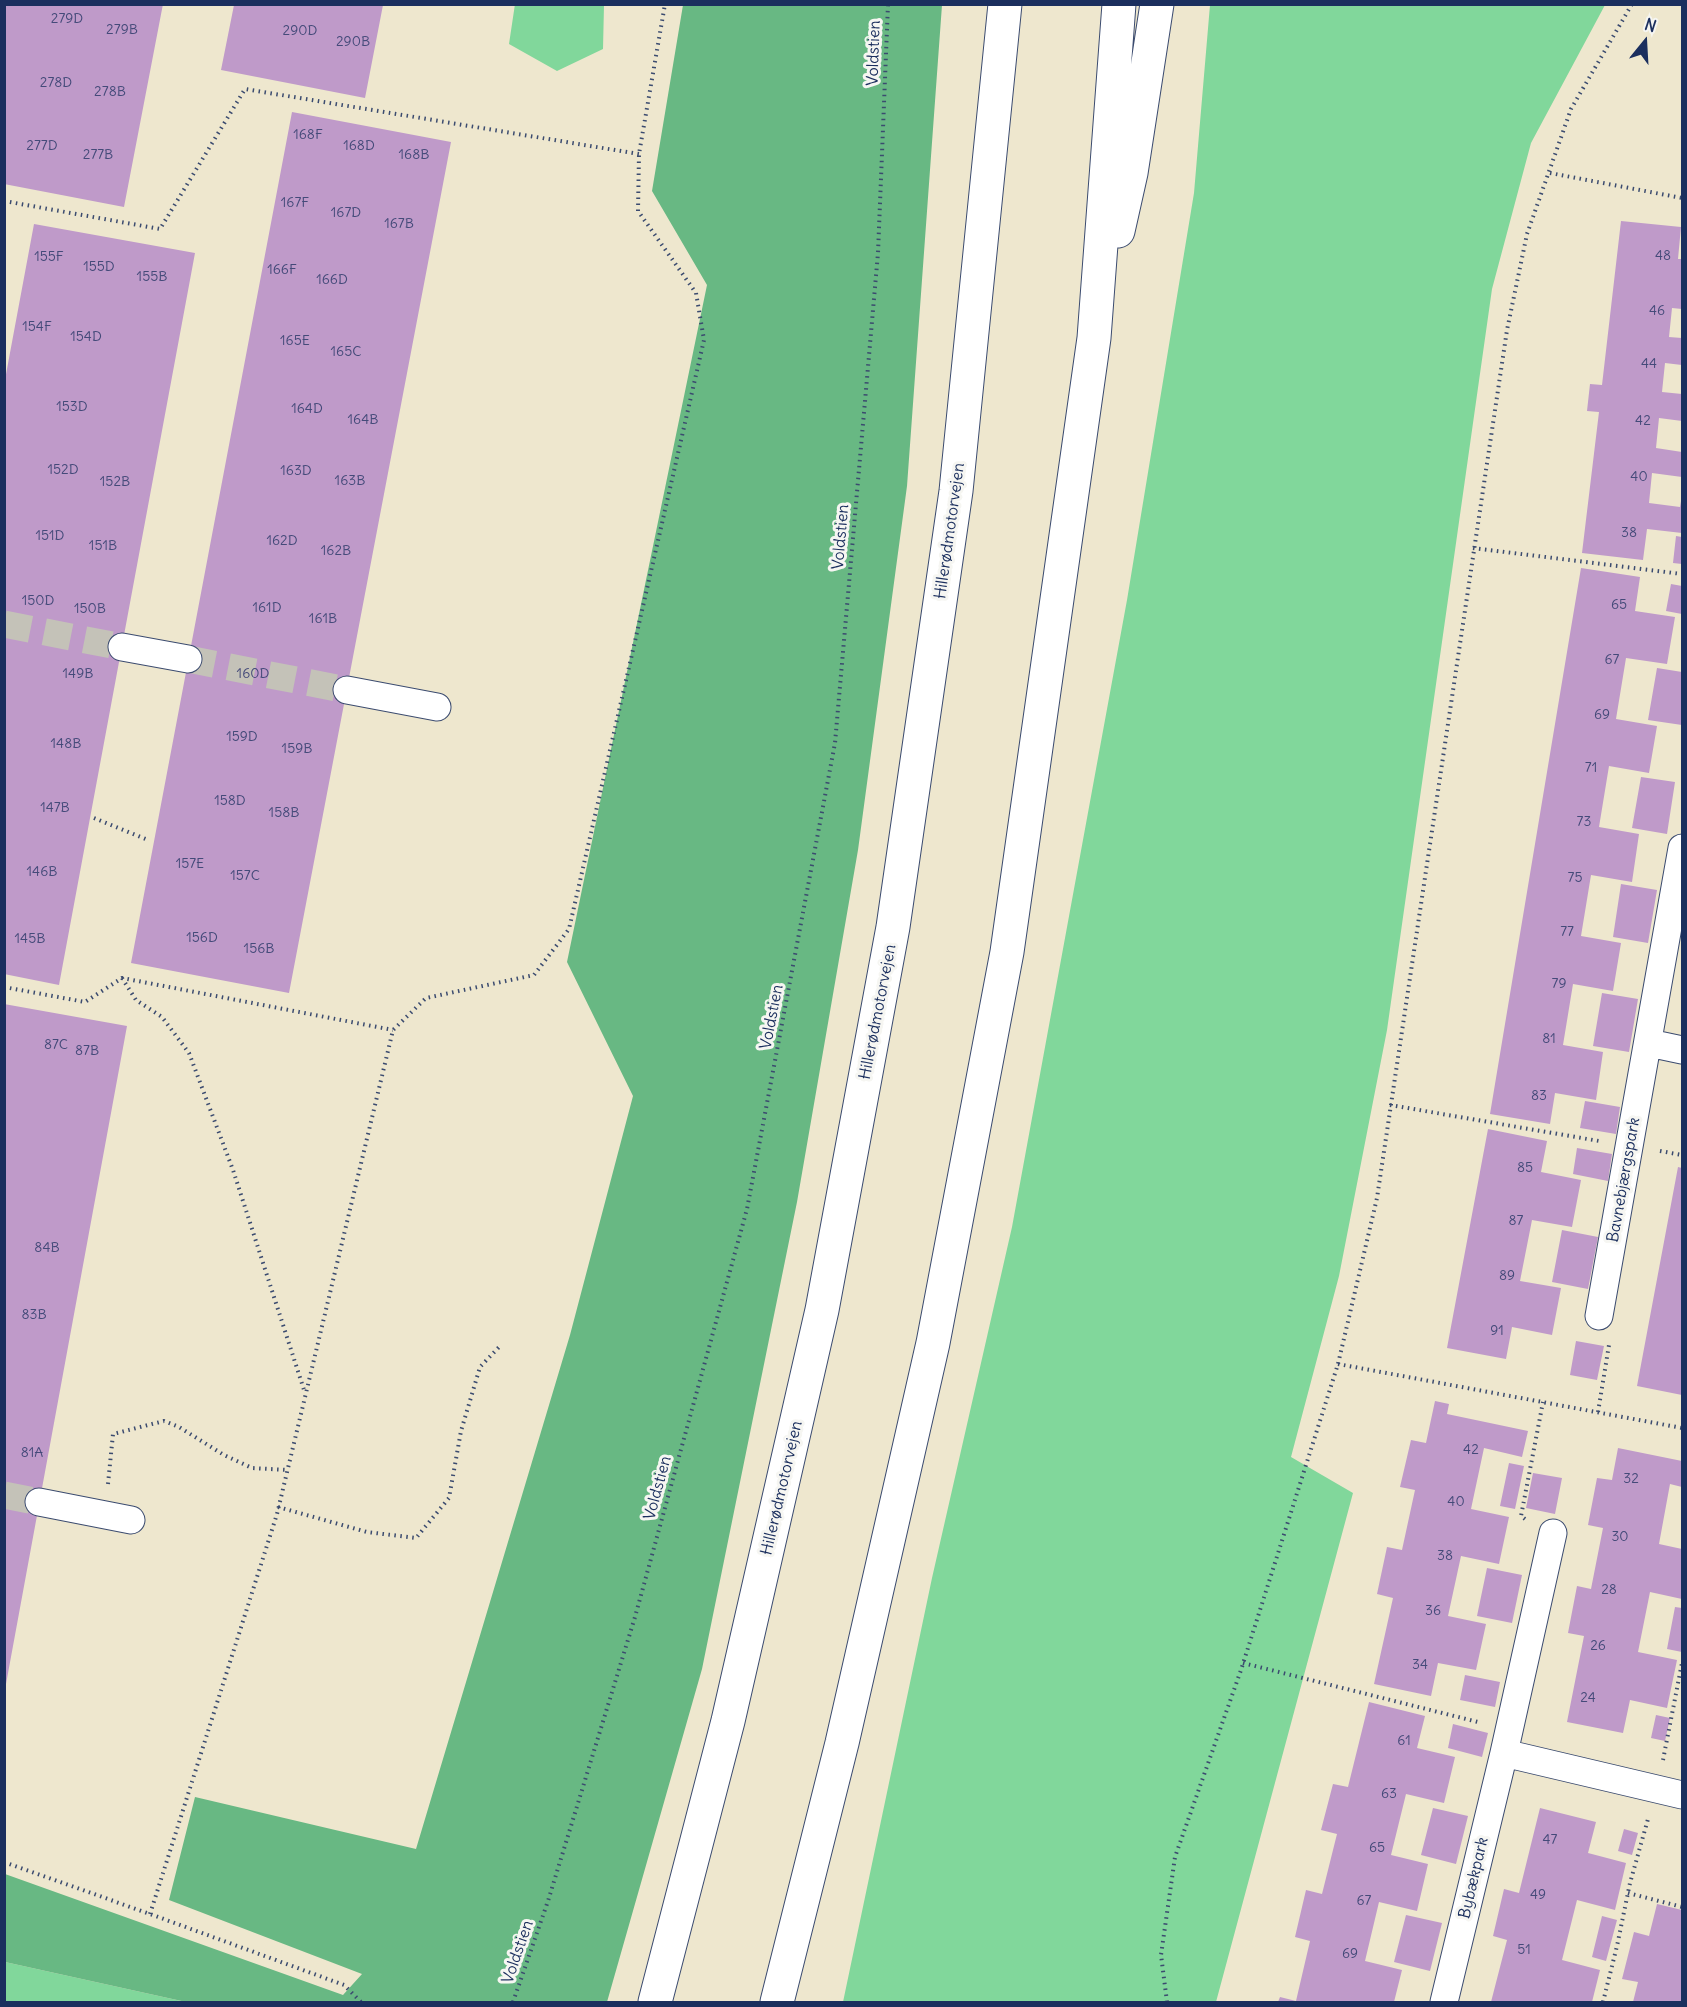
<!DOCTYPE html>
<html>
<head>
<meta charset="utf-8">
<style>
	body { margin:0 }
	#map { position:relative; width:1687px; height:2007px; overflow:hidden; background:#eee7ce; font-family:Delius,sans-serif }
	canvas { display:block }
	.frame { position:absolute; inset:0; border:6px solid #1b2f5e; pointer-events:none }
	.north { position:absolute; left:1615px; top:12px; width:60px; height:60px; -webkit-text-stroke:4px #f6f6f2; paint-order:stroke; rotate:18deg; font-size:16px; font-weight:700; line-height:24px; text-align:center; color:#1b2f5e }
	.north::after { content:''; display:block; margin:auto; width:21px; height:27px; background:#1b2f5e; clip-path:polygon(50% 0,100% 100%,50% 72%,0 100%) }
</style>
</head>
<body>
<div id="map">
<canvas width="1687" height="2007"></canvas>
<div class="frame"></div>
<div class="north">N</div>
</div>
<script>
const ctx = document.querySelector('canvas').getContext('2d');
ctx.lineJoin = 'round';
function fill(path, color) { ctx.fillStyle = color; ctx.fill(path, 'evenodd'); }
const shape = rows => new Path2D(rows.map(r => 'M' + r).join(''));
function trace(path, color, width, dash) { ctx.strokeStyle = color; ctx.lineWidth = width; ctx.lineCap = dash ? 'butt' : 'round'; ctx.setLineDash(dash || []); ctx.stroke(path); }
function write(font, color, halo, rows, align = 'center') {
  ctx.font = font + ' Delius,sans-serif'; ctx.lineWidth = 6; ctx.setLineDash([]); ctx.textBaseline = 'middle'; ctx.strokeStyle = halo; ctx.fillStyle = color; for (const [text, x, y, turn = 0] of rows) {
    ctx.save(); ctx.translate(x, y); ctx.rotate((+turn || 0) * Math.PI / 180); ctx.textAlign = isNaN(turn) ? turn : align; if (halo) ctx.strokeText(text, 0, 0); ctx.fillText(text, 0, 0); ctx.restore();
  }
}
fill(shape([
	[515,4,604,5,603,49,557,71,509,44],
	[1210,5,1605,5,1531,143,1492,289,1387,1030,1339,1276,1291,1457,1353,1493,1216,2002,843,2002,932,1578,1012,1227,1127,600,1194,193],
	[5,1962,186,2002,5,2002]
]), '#81d79b');
fill(shape([
	[683,5,942,5,907,486,858,850,797,1202,702,1669,607,2002,186,2002,5,1962,5,1874,343,1995,362,1974,169,1900,195,1797,416,1849,570,1335,633,1096,567,962,707,285,652,191]
]), '#68b883');
fill(shape([
	[4,4,163,4,124,207,4,184],
	[234,5,383,5,365,98,221,70],
	[292,112,451,142,289,993,131,963],
	[1621,221,1681,227,1678,259,1682,259,1682,309,1672,308,1669,337,1682,338,1682,365,1665,363,1662,392,1682,394,1682,421,1659,418,1656,448,1682,452,1682,477,1652,473,1649,503,1680,507,1681,501,1682,501,1682,533,1647,529,1643,560,1582,553,1599,412,1587,411,1590,384,1602,385],
	[34,224,195,253,59,985,4,974,4,385],
	[1676,536,1682,537,1682,564,1673,563],
	[1581,568,1640,577,1635,611,1675,617,1667,664,1626,658,1616,719,1657,726,1649,773,1609,766,1599,827,1639,834,1632,882,1591,875,1581,936,1621,943,1613,991,1573,984,1563,1045,1603,1052,1596,1100,1555,1093,1550,1124,1490,1114],
	[1671,584,1682,586,1682,614,1666,611],
	[1657,668,1682,672,1682,725,1648,720],
	[1641,777,1675,782,1667,834,1632,828],
	[1621,884,1657,890,1648,943,1613,937],
	[1602,993,1638,999,1629,1052,1593,1046],
	[4,1004,127,1026,6,1684,4,1684],
	[1585,1101,1620,1107,1616,1134,1580,1128],
	[1488,1129,1547,1141,1541,1172,1581,1180,1572,1227,1532,1220,1520,1281,1561,1288,1552,1335,1512,1327,1506,1359,1447,1348],
	[1577,1148,1612,1154,1608,1181,1573,1174],
	[1678,1167,1682,1168,1682,1395,1637,1386],
	[1562,1230,1598,1237,1588,1289,1552,1282],
	[1576,1341,1604,1346,1597,1380,1570,1375],
	[1435,1401,1449,1404,1447,1414,1528,1431,1522,1457,1484,1448,1471,1509,1509,1517,1499,1564,1461,1556,1448,1616,1486,1624,1476,1670,1438,1663,1431,1696,1374,1684,1393,1598,1377,1594,1387,1547,1402,1550,1415,1490,1400,1487,1411,1440,1426,1443],
	[1618,1448,1682,1461,1682,1487,1670,1484,1659,1544,1682,1549,1682,1599,1650,1592,1638,1652,1677,1660,1667,1708,1630,1700,1623,1733,1567,1722,1584,1636,1568,1633,1577,1586,1591,1589,1603,1528,1588,1525,1597,1478,1612,1480],
	[1509,1463,1524,1466,1515,1509,1500,1506],
	[1533,1473,1562,1478,1555,1514,1526,1508],
	[1487,1568,1522,1575,1512,1623,1477,1616],
	[1675,1607,1682,1608,1682,1652,1667,1649],
	[1465,1675,1500,1682,1495,1707,1460,1700],
	[1369,1702,1425,1716,1417,1748,1455,1757,1444,1803,1406,1794,1391,1855,1428,1864,1417,1911,1379,1902,1365,1961,1402,1970,1394,2002,1278,2002,1280,1997,1296,2001,1310,1941,1295,1937,1306,1890,1322,1894,1337,1834,1321,1830,1333,1784,1348,1787],
	[1656,1715,1670,1718,1665,1741,1651,1738],
	[1453,1724,1488,1733,1482,1757,1448,1748],
	[1433,1808,1468,1816,1456,1864,1421,1855],
	[1540,1808,1596,1822,1588,1853,1626,1863,1615,1910,1577,1900,1562,1960,1600,1970,1592,2002,1491,2002,1507,1940,1493,1936,1504,1889,1519,1893],
	[1624,1829,1638,1833,1632,1855,1618,1851],
	[1657,1904,1682,1910,1682,2002,1633,2002,1638,1982,1622,1979,1634,1932,1649,1936],
	[1406,1915,1442,1923,1430,1971,1394,1962],
	[1602,1916,1617,1920,1606,1961,1592,1957]
]), '#bf9ac9');
trace(shape([
	[4,624,122,647],
	[188,659,347,690],
	[4,1495,39,1502]
]), '#c4c2b8', 27, [27, 14]);
const minor = shape([
	[122,647,188,659],
	[347,690,437,707],
	[1649,1043,1682,1050],
	[1599,1316,1682,848],
	[39,1502,131,1520],
	[1504,1753,1682,1795],
	[1444,2002,1504,1753,1553,1533]
]);
const motorway = shape([
	[1118,231,1131,173,1157,4],
	[655,2002,728,1721,822,1310,893,927,956,491,1005,4],
	[777,2002,842,1743,933,1343,1007,952,1094,338,1119,4]
]);
trace(minor, '#3b4b6f', 29);
trace(motorway, '#3b4b6f', 35);
trace(shape([
	[1550,173,1682,198],
	[4,201,160,229,245,89,639,154],
	[1473,548,1682,574],
	[94,818,148,840],
	[122,978,136,1000,162,1017,189,1053,233,1170,305,1393],
	[4,987,85,1002,122,978,393,1030],
	[1390,1105,1599,1141],
	[1660,1151,1682,1155],
	[1338,1364,1682,1428],
	[1598,1412,1609,1345],
	[108,1484,113,1434,164,1421,179,1427,224,1455,252,1468,287,1470],
	[278,1507,367,1532,416,1538,449,1498,461,1431,480,1367,500,1346],
	[1525,1519,1521,1516,1543,1402],
	[1243,1663,1478,1722],
	[1663,1760,1682,1663],
	[4,1862,150,1914,344,1985,361,2002],
	[1628,1893,1682,1907],
	[150,1914,277,1514,393,1030,426,998,534,975,569,929,704,340,696,293,638,211,639,154,665,4],
	[513,2002,548,1901,635,1617,747,1209,835,743,878,253,888,4],
	[1167,2002,1161,1955,1175,1857,1241,1670,1338,1364,1377,1198,1507,330,1527,234,1571,109,1632,4],
	[1603,2002,1617,1946,1630,1883,1648,1819]
]), '#3b4b6f', 4, [1.5, 4.5]);
trace(minor, '#fff', 27);
trace(motorway, '#fff', 33);
write('14px', '#444a79', null, [
	["279D",67,19],
	["279B",122,30],
	["290D",300,31],
	["290B",353,42],
	["278D",56,83],
	["278B",110,92],
	["168F",308,135],
	["277D",42,146],
	["168D",359,146],
	["277B",98,155],
	["168B",414,155],
	["167F",295,203],
	["167D",346,213],
	["167B",399,224],
	["48",1663,256],
	["155F",49,257],
	["155D",99,267],
	["166F",282,270],
	["155B",152,277],
	["166D",332,280],
	["46",1657,311],
	["154F",37,327],
	["154D",86,337],
	["165E",295,341],
	["165C",346,352],
	["44",1649,364],
	["153D",72,407],
	["164D",307,409],
	["164B",363,420],
	["42",1643,421],
	["152D",63,470],
	["163D",296,471],
	["40",1639,477],
	["163B",350,481],
	["152B",115,482],
	["38",1629,533],
	["151D",50,536],
	["162D",282,541],
	["151B",103,546],
	["162B",336,551],
	["150D",38,601],
	["65",1619,605],
	["161D",267,608],
	["150B",90,609],
	["161B",323,619],
	["67",1612,660],
	["149B",78,674],
	["160D",253,674],
	["69",1602,715],
	["159D",242,737],
	["148B",66,744],
	["159B",297,749],
	["71",1591,768],
	["158D",230,801],
	["147B",55,808],
	["158B",284,813],
	["73",1584,822],
	["157E",190,864],
	["146B",42,872],
	["157C",245,876],
	["75",1575,878],
	["77",1567,932],
	["156D",202,938],
	["145B",30,939],
	["156B",259,949],
	["79",1559,984],
	["81",1549,1039],
	["87C",56,1045],
	["87B",87,1051],
	["83",1539,1096],
	["85",1525,1168],
	["87",1516,1221],
	["84B",47,1248],
	["89",1507,1276],
	["83B",34,1315],
	["91",1497,1331],
	["42",1471,1450],
	["81A",32,1453],
	["32",1631,1479],
	["40",1456,1502],
	["30",1620,1537],
	["38",1445,1556],
	["28",1609,1590],
	["36",1433,1611],
	["26",1598,1646],
	["34",1420,1665],
	["24",1588,1698],
	["61",1404,1741],
	["63",1389,1794],
	["47",1550,1840],
	["65",1377,1848],
	["49",1538,1895],
	["67",1364,1901],
	["51",1524,1950],
	["69",1350,1954]
]);
write('16px', '#1b2f5e', '#f6f6f2', [
	["Voldstien",874,53,-88],
	["Hillerødmotorvejen",950,531,-82],
	["Voldstien",841,537,-85],
	["Hillerødmotorvejen",878,1012,-79],
	["Voldstien",772,1017,-79],
	["Bavnebjærgspark",1624,1180,-80],
	["Voldstien",658,1488,-75],
	["Hillerødmotorvejen",782,1488,-77],
	["Bybækpark",1474,1878,-77],
	["Voldstien",518,1952,-71]
]);
</script>
</body>
</html>
